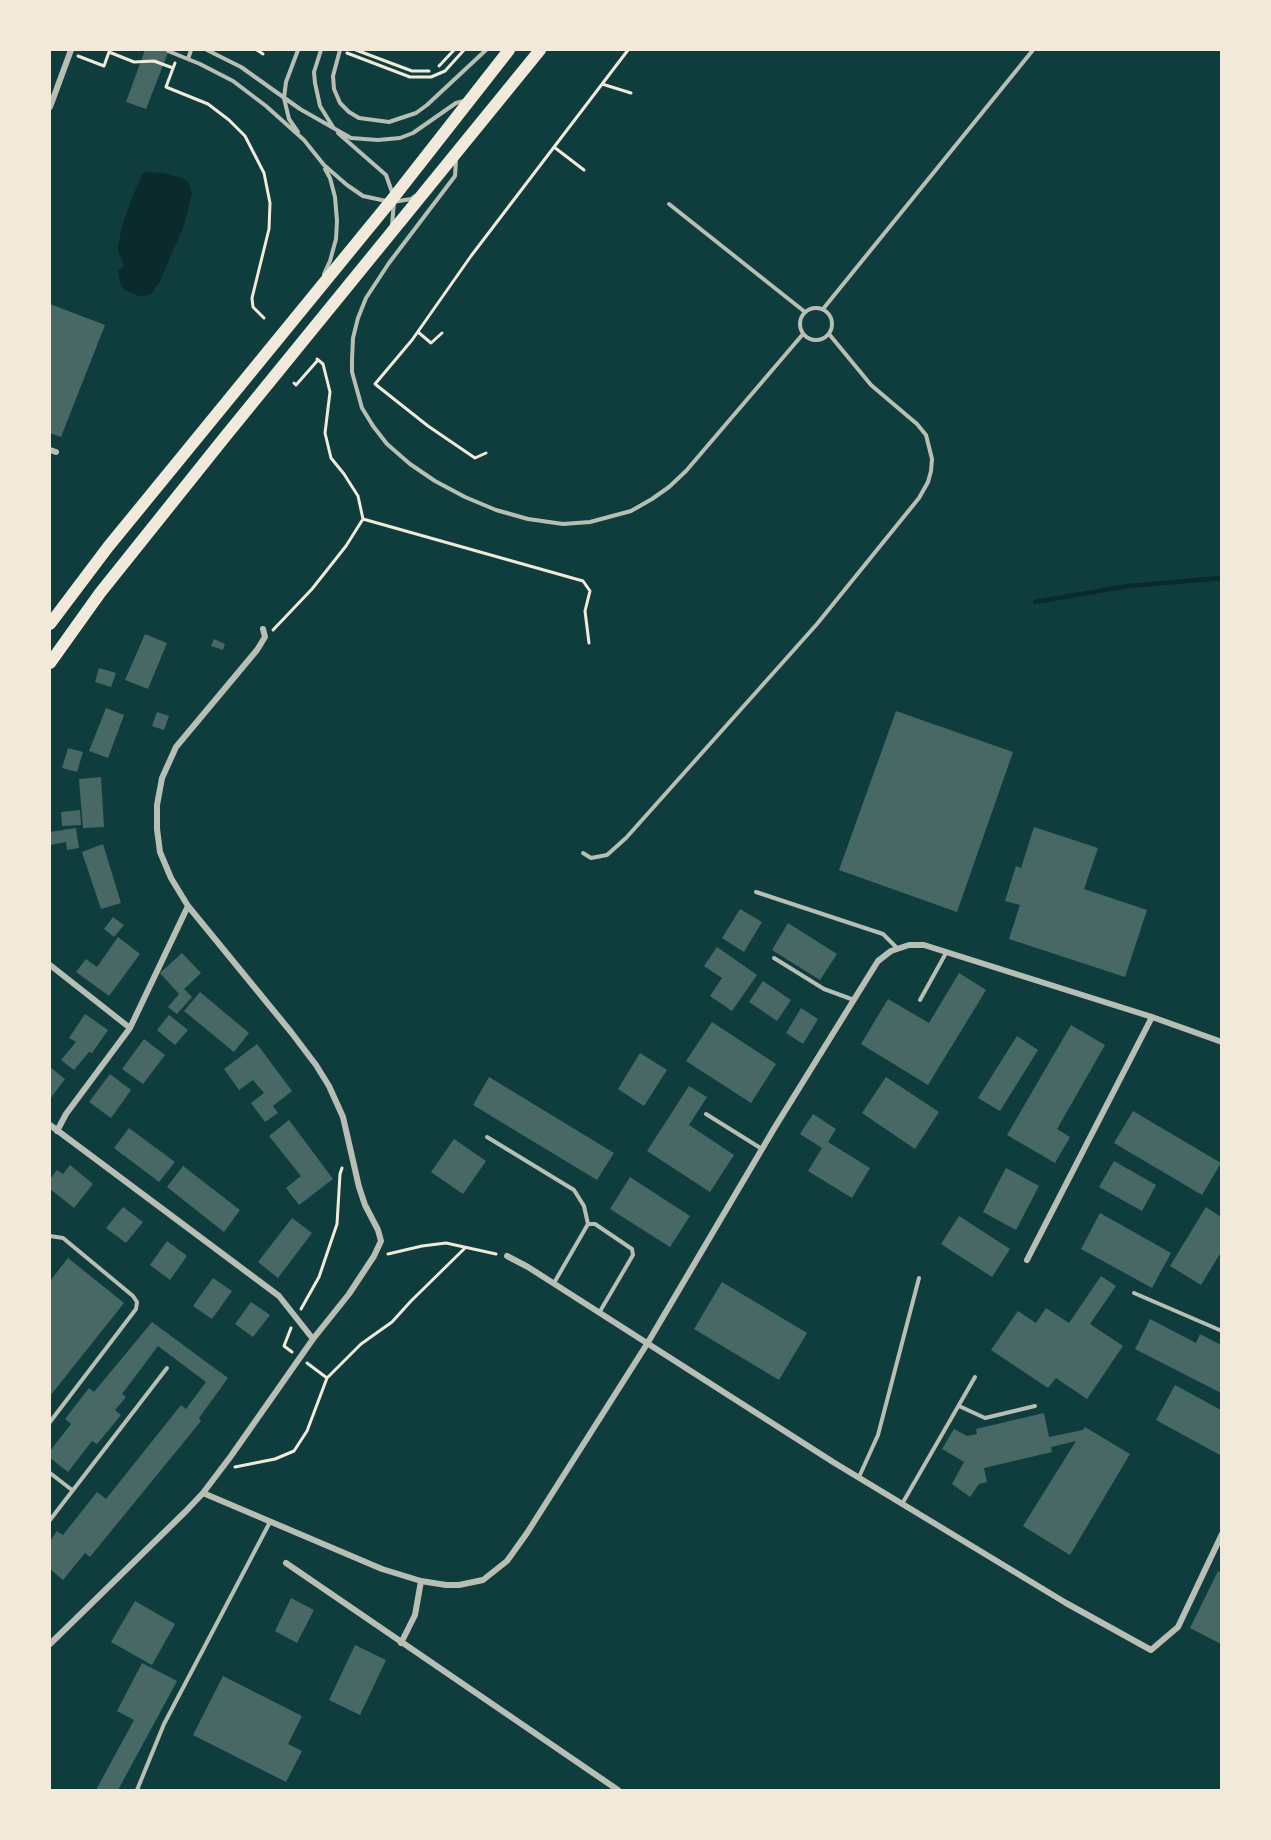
<!DOCTYPE html>
<html>
<head>
<meta charset="utf-8">
<style>
	body { margin:0 }
	#map { position:relative; width:1271px; height:1840px; overflow:hidden; background:#0f3d3e; font-family:"Work Sans",sans-serif }
	canvas { display:block }
	.frame { position:absolute; inset:0; border:51px solid #f1e9da; pointer-events:none }
</style>
</head>
<body>
<div id="map">
<canvas width="1271" height="1840"></canvas>
<div class="frame"></div>
</div>
<script>
const ctx = document.querySelector('canvas').getContext('2d');
ctx.lineJoin = 'round';
function fill(path, color) { ctx.fillStyle = color; ctx.fill(path, 'evenodd'); }
const shape = rows => new Path2D(rows.map(r => 'M' + r).join(''));
function trace(path, color, width, dash) { ctx.strokeStyle = color; ctx.lineWidth = width; ctx.lineCap = dash ? 'butt' : 'round'; ctx.setLineDash(dash || []); ctx.stroke(path); }
fill(shape([
	[146,172,163,173,182,178,188,182,192,193,184,225,159,283,152,293,146,296,139,296,125,290,120,283,118,271,124,265,117,248,125,217,132,198,142,175]
]), '#0a2a2b');
trace(shape([
	[1035,602,1128,586,1222,578]
]), '#0a2a2b', 4.5);
fill(shape([
	[145,50,169,50,146,109,126,102],
	[50,304,105,325,61,437,50,433],
	[145,634,167,643,148,689,125,680],
	[214,639,225,644,223,650,211,646],
	[99,668,116,673,111,687,95,682],
	[106,708,124,715,108,758,89,751],
	[896,711,1013,752,957,912,839,870],
	[157,712,169,716,164,730,152,726],
	[68,748,83,752,77,772,62,768],
	[101,777,104,827,83,828,79,779],
	[80,810,81,825,62,826,61,812],
	[1034,827,1098,848,1084,889,1147,910,1125,977,1009,939,1020,905,1005,901,1016,866,1021,868],
	[76,828,79,848,67,850,66,842,50,845,50,832],
	[103,844,121,903,101,909,82,852],
	[740,909,762,922,744,952,722,938],
	[113,917,124,925,114,937,104,929],
	[788,923,837,954,820,980,772,950],
	[118,937,140,954,109,996,76,972,86,959,97,967],
	[717,947,757,975,732,1011,710,996,722,978,704,966],
	[182,953,201,973,184,989,192,997,177,1014,168,1007,179,994,160,973],
	[959,973,986,990,928,1085,861,1044,888,999,929,1023],
	[763,981,791,1000,777,1021,749,1002],
	[200,992,249,1033,234,1052,184,1011],
	[801,1008,818,1019,803,1044,786,1033],
	[85,1014,108,1030,92,1053,89,1052,74,1070,61,1060,76,1042,69,1038],
	[169,1015,188,1030,175,1045,157,1030],
	[712,1022,776,1064,751,1103,686,1061],
	[1071,1025,1105,1045,1057,1129,1070,1137,1055,1163,1007,1135],
	[1017,1036,1038,1050,1000,1111,978,1098],
	[144,1039,165,1055,143,1084,122,1069],
	[257,1044,292,1091,273,1106,278,1113,265,1122,251,1103,264,1093,253,1080,239,1090,224,1069],
	[640,1053,667,1070,644,1106,618,1089],
	[50,1067,65,1079,50,1099],
	[110,1074,131,1090,111,1118,89,1102],
	[489,1077,614,1153,597,1180,473,1105],
	[886,1077,939,1112,915,1149,862,1113],
	[689,1086,707,1097,689,1125,734,1155,710,1192,647,1151],
	[1133,1111,1221,1163,1202,1195,1114,1143],
	[813,1114,836,1129,828,1142,870,1168,852,1198,808,1171,822,1148,800,1134],
	[289,1120,333,1179,299,1205,286,1188,301,1176,269,1136],
	[129,1128,175,1162,159,1182,114,1148],
	[454,1139,486,1161,463,1194,431,1172],
	[1114,1161,1156,1185,1142,1211,1099,1187],
	[70,1165,93,1184,74,1208,50,1189,50,1179,57,1170,63,1174],
	[183,1166,240,1210,224,1232,167,1187],
	[1006,1168,1039,1186,1016,1230,983,1212],
	[630,1177,690,1216,670,1247,610,1209],
	[123,1207,143,1222,126,1243,106,1228],
	[1206,1207,1221,1217,1221,1252,1201,1285,1170,1266],
	[1100,1213,1171,1253,1152,1288,1081,1249],
	[959,1216,1010,1249,992,1277,941,1244],
	[292,1218,312,1233,278,1278,258,1262],
	[167,1241,187,1256,170,1280,150,1265],
	[68,1258,124,1303,50,1396,50,1281],
	[1101,1276,1116,1286,1090,1324,1123,1346,1087,1399,1056,1378,1048,1388,991,1350,1018,1311,1036,1323,1046,1308,1069,1323],
	[213,1278,232,1291,212,1319,193,1306],
	[722,1282,807,1333,779,1380,694,1329],
	[251,1302,270,1315,253,1337,235,1324],
	[1150,1319,1196,1343,1200,1334,1221,1345,1221,1393,1135,1349],
	[152,1322,228,1378,199,1418,201,1421,90,1557,85,1553,63,1580,50,1569,50,1541,57,1531,63,1535,97,1492,106,1499,181,1405,186,1409,206,1382,158,1346,122,1394,126,1397,115,1410,121,1415,97,1444,92,1441,68,1472,50,1458,50,1451,71,1424,65,1419,89,1388,94,1392],
	[1175,1385,1221,1410,1220,1455,1156,1420],
	[1044,1413,1049,1437,1083,1430,1085,1427,1130,1454,1070,1555,1023,1526,1076,1441,1051,1447,1052,1452,984,1468,987,1482,979,1484,970,1497,952,1484,964,1462,942,1449,954,1429,967,1436,977,1434,976,1429],
	[1218,1571,1221,1573,1221,1644,1190,1628],
	[291,1598,314,1610,297,1643,275,1631],
	[135,1601,175,1624,152,1665,111,1642],
	[355,1645,386,1660,360,1715,329,1700],
	[142,1663,177,1681,118,1790,96,1790,134,1720,117,1711],
	[223,1676,302,1716,288,1744,302,1751,286,1782,193,1735]
]), '#486865');
trace(shape([
	[257,50,263,54],
	[356,50,412,71,429,71],
	[347,53,410,77,431,77,445,71,464,50],
	[78,56,104,66,109,52,134,62,154,61,173,68],
	[175,63,166,87,208,104,229,120,245,136,264,173,270,203,269,229,252,298,253,307,264,318],
	[439,66,454,50],
	[602,84,631,93],
	[554,147,584,170],
	[418,332,431,343,442,333],
	[294,383,296,385,318,360],
	[486,453,475,458,428,426,375,384,412,340,471,256,628,50],
	[363,519,583,581,590,591,585,611,589,643],
	[273,630,312,589,346,546,363,519,358,496,344,474,331,458,325,433,330,392,323,364,317,359],
	[388,1254,422,1246,446,1243,496,1254],
	[301,1309,319,1277,337,1224,340,1174,342,1168],
	[291,1328,284,1346,292,1352],
	[307,1363,327,1378],
	[235,1467,275,1459,294,1451,307,1431,327,1378,361,1344,392,1322,411,1301,465,1248]
]), '#f1e9da', 3);
trace(shape([
	[207,50,241,67,300,109,351,138,378,140,400,138,413,133,456,103,464,101],
	[321,50,314,72,315,83,320,106,333,127],
	[340,50,333,76,334,89,340,103,349,112,359,118,389,122,416,113,427,105,486,50],
	[168,51,200,64,233,81,266,106,304,140,324,165,347,185,363,196,386,201],
	[188,59,191,50],
	[298,132,289,119,284,98,286,82,298,50],
	[338,133,386,175,392,192],
	[456,161,455,176,389,263,366,298,358,318,353,338,352,360,352,372,362,408,373,426,387,444,410,464,435,481,465,497,496,510,528,519,563,524,590,522,631,511,652,499,669,487,686,471,803,334],
	[393,202,411,199,415,196],
	[669,204,805,312],
	[392,225,394,202],
	[324,274,330,261,336,239,337,221,335,197,330,178,325,169],
	'800 324a16 16 0 1 1 32 0a16 16 0 1 1-32 0Z',
	[823,309,1033,50],
	[583,853,591,858,607,855,626,838,817,624,919,498,928,482,931,471,932,459,926,435,917,424,871,385,829,334],
	[756,892,883,934,897,948],
	[774,958,824,989,854,1000],
	[920,1000,946,953],
	[706,1114,762,1149],
	[487,1137,574,1190,584,1206,588,1224],
	[50,1236,63,1238,133,1296,137,1302,136,1309,50,1422],
	[554,1283,588,1224,595,1224,632,1249,633,1255,599,1313],
	[1134,1293,1222,1331],
	[959,1406,985,1418,1035,1406],
	[50,1473,72,1490],
	[859,1477,878,1435,919,1278],
	[902,1504,975,1377],
	[50,1520,167,1368],
	[137,1790,164,1724,270,1522]
]), '#b8beb3', 4);
trace(shape([
	[50,107,71,50],
	[50,450,56,452],
	[50,965,130,1028],
	[50,1125,279,1296,313,1339],
	[57,1131,66,1114,130,1028,188,906],
	[507,1256,528,1267,833,1462,1066,1603,1151,1650,1178,1627,1222,1534],
	[1027,1260,1152,1017],
	[203,1493,382,1569,421,1581,446,1585,459,1585,483,1580,507,1561,527,1533,647,1344,775,1127,868,977,878,961,891,951,909,945,924,945,1152,1017,1222,1042],
	[286,1563,618,1790],
	[401,1643,415,1615,421,1581],
	[50,1644,186,1511,203,1493,231,1456,313,1339,349,1294,374,1256,381,1241,378,1230,365,1205,359,1187,343,1117,329,1086,316,1065,291,1032,188,906,171,878,160,852,157,829,157,805,162,778,176,747,257,650,265,637,263,629]
]), '#b8beb3', 6);
trace(shape([
	[50,624,108,547,390,202,509,50],
	[50,663,100,593,224,438,540,50]
]), '#f1e9da', 12);
</script>
</body>
</html>
